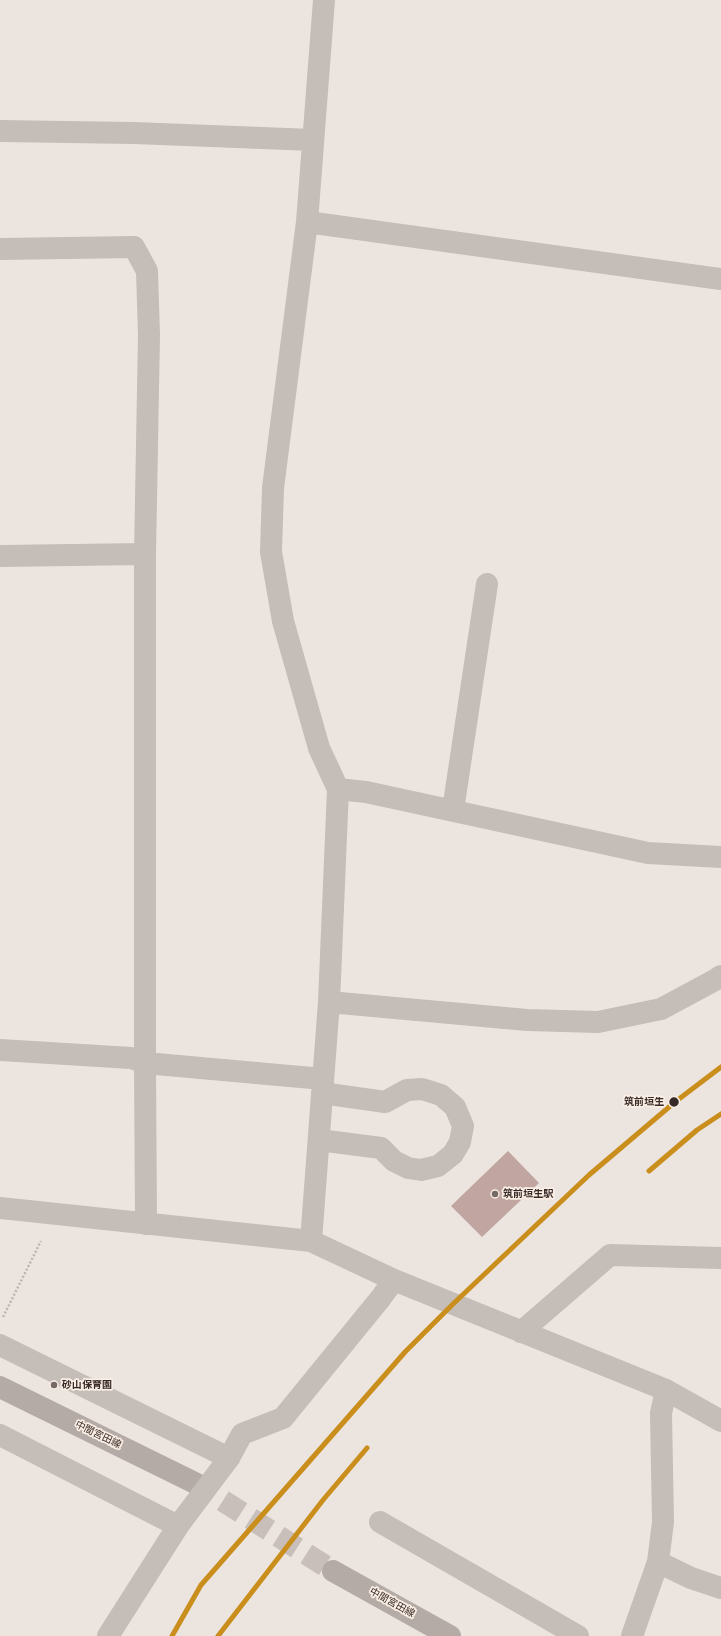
<!DOCTYPE html>
<html>
<head>
<meta charset="utf-8">
<style>
	body { margin:0 }
	canvas { display:block; background:#ece4df }
</style>
</head>
<body>
<canvas width="721" height="1636"></canvas>
<script>
const ctx = document.querySelector('canvas').getContext('2d');
ctx.lineJoin = 'round';
function fill(path, color) { ctx.fillStyle = color; ctx.fill(path, 'evenodd'); }
const shape = rows => new Path2D(rows.map(r => 'M' + r).join(''));
function trace(path, color, width, dash) { ctx.strokeStyle = color; ctx.lineWidth = width; ctx.lineCap = dash ? 'butt' : 'round'; ctx.setLineDash(dash || []); ctx.stroke(path); }
function write(font, color, halo, rows, align = 'center') {
  ctx.font = font + ' "Varela Round","Noto Sans JP",sans-serif'; ctx.lineWidth = 3.5; ctx.setLineDash([]); ctx.textBaseline = 'middle'; ctx.strokeStyle = halo; ctx.fillStyle = color; for (const [text, x, y, turn = 0] of rows) {
    ctx.save(); ctx.translate(x, y); ctx.rotate((+turn || 0) * Math.PI / 180); ctx.textAlign = isNaN(turn) ? turn : align; if (halo) ctx.strokeText(text, 0, 0); ctx.fillText(text, 0, 0); ctx.restore();
  }
}
fill(shape([
	[508,1151,539,1183,482,1237,451,1206]
]), '#c0a5a0');
trace(shape([
	[195,1483,333,1571]
]), '#c8bfba', 22, [22, 11]);
trace(shape([
	[3,1317,41,1241]
]), '#beb5b0', 2.5, [2, 2]);
trace(shape([
	[0,131,134,133,313,140],
	[307,222,721,279],
	[0,249,134,247,147,271,149,335,145,554,145,1063,131,1058,0,1050],
	[0,556,145,554],
	[338,789,366,792,648,853,721,857],
	[453,810,487,584],
	[329,1002,527,1020,598,1022,661,1009,715,980,721,976],
	[319,1140,381,1148,394,1161,408,1168,421,1170,438,1166,453,1154,460,1142,463,1126,455,1107,441,1095,422,1089,407,1090,385,1102,322,1093],
	[0,1208,311,1241,394,1280,666,1390,721,1421],
	[146,1224,145,1063,323,1079],
	[311,1241,329,1002,338,789,319,748,283,621,271,552,273,488,307,222,324,0],
	[521,1332,610,1255,721,1258],
	[0,1345,229,1458,242,1434,283,1418,380,1299,394,1280],
	[0,1435,178,1526,108,1636],
	[380,1522,578,1636],
	[658,1562,691,1578,721,1588],
	[632,1636,658,1562,663,1522,661,1413,666,1390]
]), '#c5bdb8', 22);
trace(shape([
	[0,1387,195,1483],
	[333,1571,450,1636]
]), '#b4aba7', 22);
trace(shape([
	[178,1526,229,1458]
]), '#c5bdb8', 22);
trace(shape([
	[649,1171,697,1130,721,1114],
	[172,1636,201,1585,405,1352,453,1304,589,1175,675,1102,721,1067],
	[218,1636,323,1500,367,1448]
]), '#c98e1c', 5);
for (const [x, y, r, color] of [
	[674,1102,5.5,"#362926"],
	[495,1194,4,"#766a67"],
	[54,1385,4,"#766a67"]
]) { const dot = new Path2D(); dot.arc(x, y, r, 0, 2 * Math.PI); ctx.fillStyle = color; ctx.fill(dot); trace(dot, '#faeee5', 1.5); }
write('bold 10px', '#362926', '#faeee5', [
	["筑前垣生",664,1102]
], 'right');
write('bold 10px', '#362926', '#faeee5', [
	["筑前垣生駅",503,1194],
	["砂山保育園",62,1385]
], 'left');
write('10px', '#362926', '#faeee5', [
	["中間宮田線",98,1435,26],
	["中間宮田線",392,1603,29]
]);
</script>
</body>
</html>
